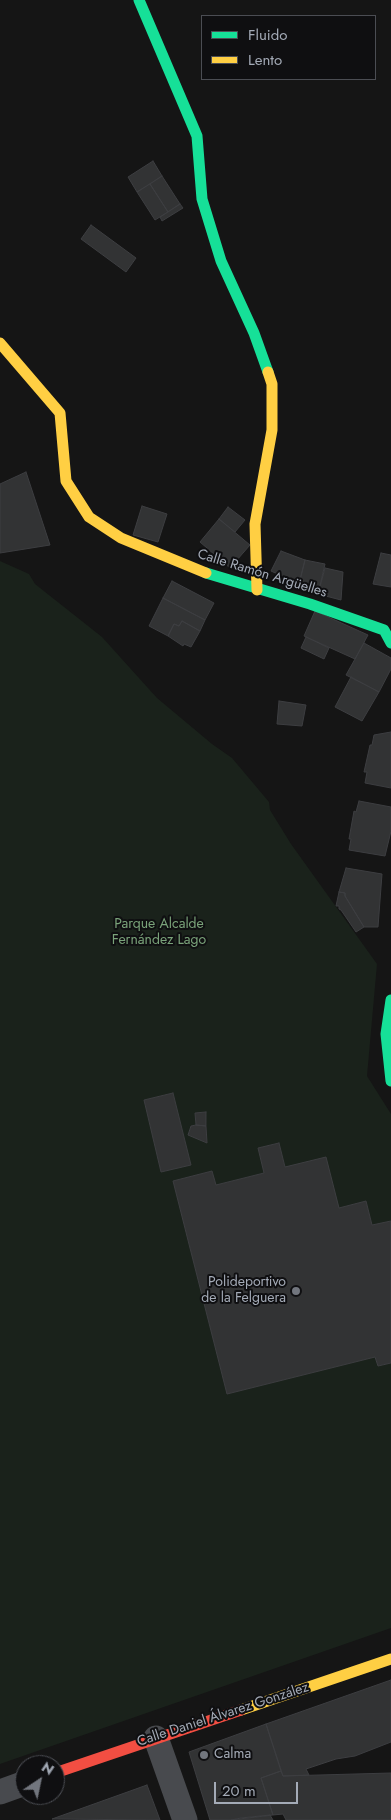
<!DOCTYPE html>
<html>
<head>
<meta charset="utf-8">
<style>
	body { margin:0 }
	#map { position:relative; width:391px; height:1820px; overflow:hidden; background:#151515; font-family:Jost,sans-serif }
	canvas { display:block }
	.legend { position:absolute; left:201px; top:15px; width:175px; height:65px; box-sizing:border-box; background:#0f0f11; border:1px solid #4b4d53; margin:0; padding:6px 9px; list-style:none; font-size:15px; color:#a4abb7 }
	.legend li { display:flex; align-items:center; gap:10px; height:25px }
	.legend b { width:25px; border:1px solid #4b4d53 }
	.north { position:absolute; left:15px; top:1755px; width:50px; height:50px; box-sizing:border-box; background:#0f0f11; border:1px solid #4b4d53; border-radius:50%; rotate:34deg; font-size:14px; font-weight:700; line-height:20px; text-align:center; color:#a4abb7 }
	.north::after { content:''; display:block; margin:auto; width:18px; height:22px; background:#72767e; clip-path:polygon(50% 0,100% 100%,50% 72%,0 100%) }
	.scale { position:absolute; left:214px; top:1782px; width:84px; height:22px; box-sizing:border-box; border:2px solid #a4abb7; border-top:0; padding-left:6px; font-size:15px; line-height:18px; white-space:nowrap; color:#a4abb7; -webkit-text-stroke:4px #0f0f11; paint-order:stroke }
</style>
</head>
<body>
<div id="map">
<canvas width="391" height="1820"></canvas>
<ul class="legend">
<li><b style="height:6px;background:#16e098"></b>Fluido</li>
<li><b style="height:6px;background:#ffcf43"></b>Lento</li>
</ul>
<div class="north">N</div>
<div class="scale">20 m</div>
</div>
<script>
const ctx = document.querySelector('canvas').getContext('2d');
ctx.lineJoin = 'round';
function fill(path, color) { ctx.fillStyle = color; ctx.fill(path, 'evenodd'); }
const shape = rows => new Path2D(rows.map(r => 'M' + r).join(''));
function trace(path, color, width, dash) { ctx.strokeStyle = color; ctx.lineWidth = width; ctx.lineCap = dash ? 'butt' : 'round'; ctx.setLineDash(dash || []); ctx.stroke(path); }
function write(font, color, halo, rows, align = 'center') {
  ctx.font = font + ' Jost,sans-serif'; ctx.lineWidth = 4; ctx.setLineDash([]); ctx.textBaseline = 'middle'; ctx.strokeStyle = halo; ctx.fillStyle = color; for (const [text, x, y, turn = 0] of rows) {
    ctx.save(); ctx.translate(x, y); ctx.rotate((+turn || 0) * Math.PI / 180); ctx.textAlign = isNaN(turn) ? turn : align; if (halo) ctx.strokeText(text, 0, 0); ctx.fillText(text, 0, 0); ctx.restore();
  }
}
fill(shape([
	[0,561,29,574,35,584,102,637,157,698,212,744,232,758,269,802,270,810,291,844,377,964,367,1076,391,1114,391,1221,372,1225,366,1201,339,1208,285,1167,279,1143,258,1148,264,1173,216,1185,212,1171,173,1181,227,1394,375,1357,378,1366,391,1363,391,1628,0,1764],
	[173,1093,191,1165,161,1172,144,1100],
	[206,1112,207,1143,188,1134,191,1126,196,1125,195,1113]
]), '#1a221b');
const building = shape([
	[153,161,162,176,137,192,128,177,153,161],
	[162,176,180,204,168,212,150,184,162,176],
	[150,184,168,212,155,220,137,192,150,184],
	[180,204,183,208,162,221,160,217,180,204],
	[91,225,136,258,126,272,81,239,91,225],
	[26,472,50,545,0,553,0,484,26,472],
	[142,506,167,514,158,542,133,535,142,506],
	[228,507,245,520,235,532,219,519,228,507],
	[219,519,250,545,230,568,200,542,219,519],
	[281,551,305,560,299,584,271,571,281,551],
	[381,553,391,555,391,587,373,584,381,553],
	[305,560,325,564,318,594,299,584,305,560],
	[325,568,343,572,341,600,318,594,325,568],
	[172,581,214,603,205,620,163,598,172,581],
	[163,598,205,620,200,631,182,621,179,626,174,624,168,636,149,626,163,598],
	[315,611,368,635,355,659,304,636,315,611],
	[182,621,200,631,191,647,184,644,183,646,168,636,174,624,179,626,182,621],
	[306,637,329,648,324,659,301,648,306,637],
	[364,643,391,658,391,669,379,692,346,675,364,643],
	[351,677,379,692,362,721,335,707,351,677],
	[279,701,306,705,302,726,277,724,279,701],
	[391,732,391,788,365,783,367,772,364,772,370,745,372,745,374,735,391,732],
	[359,801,391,807,391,831,385,856,349,850,351,839,349,839,354,811,356,812,359,801],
	[346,868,382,874,378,927,364,927,345,896,345,893,339,892,346,868],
	[339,892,345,893,345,896,364,927,356,932,341,910,339,909,339,906,336,906,339,892],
	[173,1093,191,1165,161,1172,144,1100,173,1093],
	[206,1112,206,1126,196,1125,195,1113,206,1112],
	[196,1125,206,1126,207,1143,188,1135,191,1126,196,1125],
	[279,1143,285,1167,326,1157,339,1208,366,1201,372,1225,391,1221,391,1363,378,1366,375,1357,227,1394,173,1181,212,1171,216,1185,264,1173,258,1148,279,1143],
	[391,1680,391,1742,355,1756,336,1759,306,1769,309,1775,283,1776,266,1724,391,1680],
	[266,1724,281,1771,261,1778,273,1815,231,1820,210,1820,189,1752,266,1724],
	[281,1771,283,1776,391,1773,391,1820,286,1820,283,1814,273,1815,261,1778,281,1771],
	[147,1785,160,1820,52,1819,147,1785],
	[270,1815,273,1820,231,1820,241,1818,270,1815]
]);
fill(building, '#323334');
trace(building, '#3d3e41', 1);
trace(shape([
	[156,1738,185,1820],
	[0,1792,25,1783]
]), '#484a4e', 25);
trace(shape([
	[139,0,197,136,202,199,221,261,254,333,268,372],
	[206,573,310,604,384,630,391,643],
	[391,1000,386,1034,391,1081]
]), '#16e098', 11);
trace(shape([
	[0,343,60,413,66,481,89,517,121,538,206,573],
	[257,590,255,524,272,430,272,384,268,372],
	[241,1710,391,1659]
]), '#ffcf43', 11);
trace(shape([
	[55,1773,241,1710]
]), '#f24e42', 11);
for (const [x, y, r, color] of [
	[296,1291,5,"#72767e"],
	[204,1755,5,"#72767e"]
]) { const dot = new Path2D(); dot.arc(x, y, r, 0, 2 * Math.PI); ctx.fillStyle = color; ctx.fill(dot); trace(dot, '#0f0f11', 2); }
write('14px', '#a4abb7', '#0f0f11', [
	["Calle Ramón Argüelles",262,574,17],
	["Calle Daniel Álvarez González",223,1715,-18]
]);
write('14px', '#7aa37a', '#0f0f11', [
	["Parque Alcalde",159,925],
	["Fernández Lago",159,941]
]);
write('14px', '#a4abb7', '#0f0f11', [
	["Polideportivo",286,1283],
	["de la Felguera",286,1299],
	["Calma",214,1755,"left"]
], 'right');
</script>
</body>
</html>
